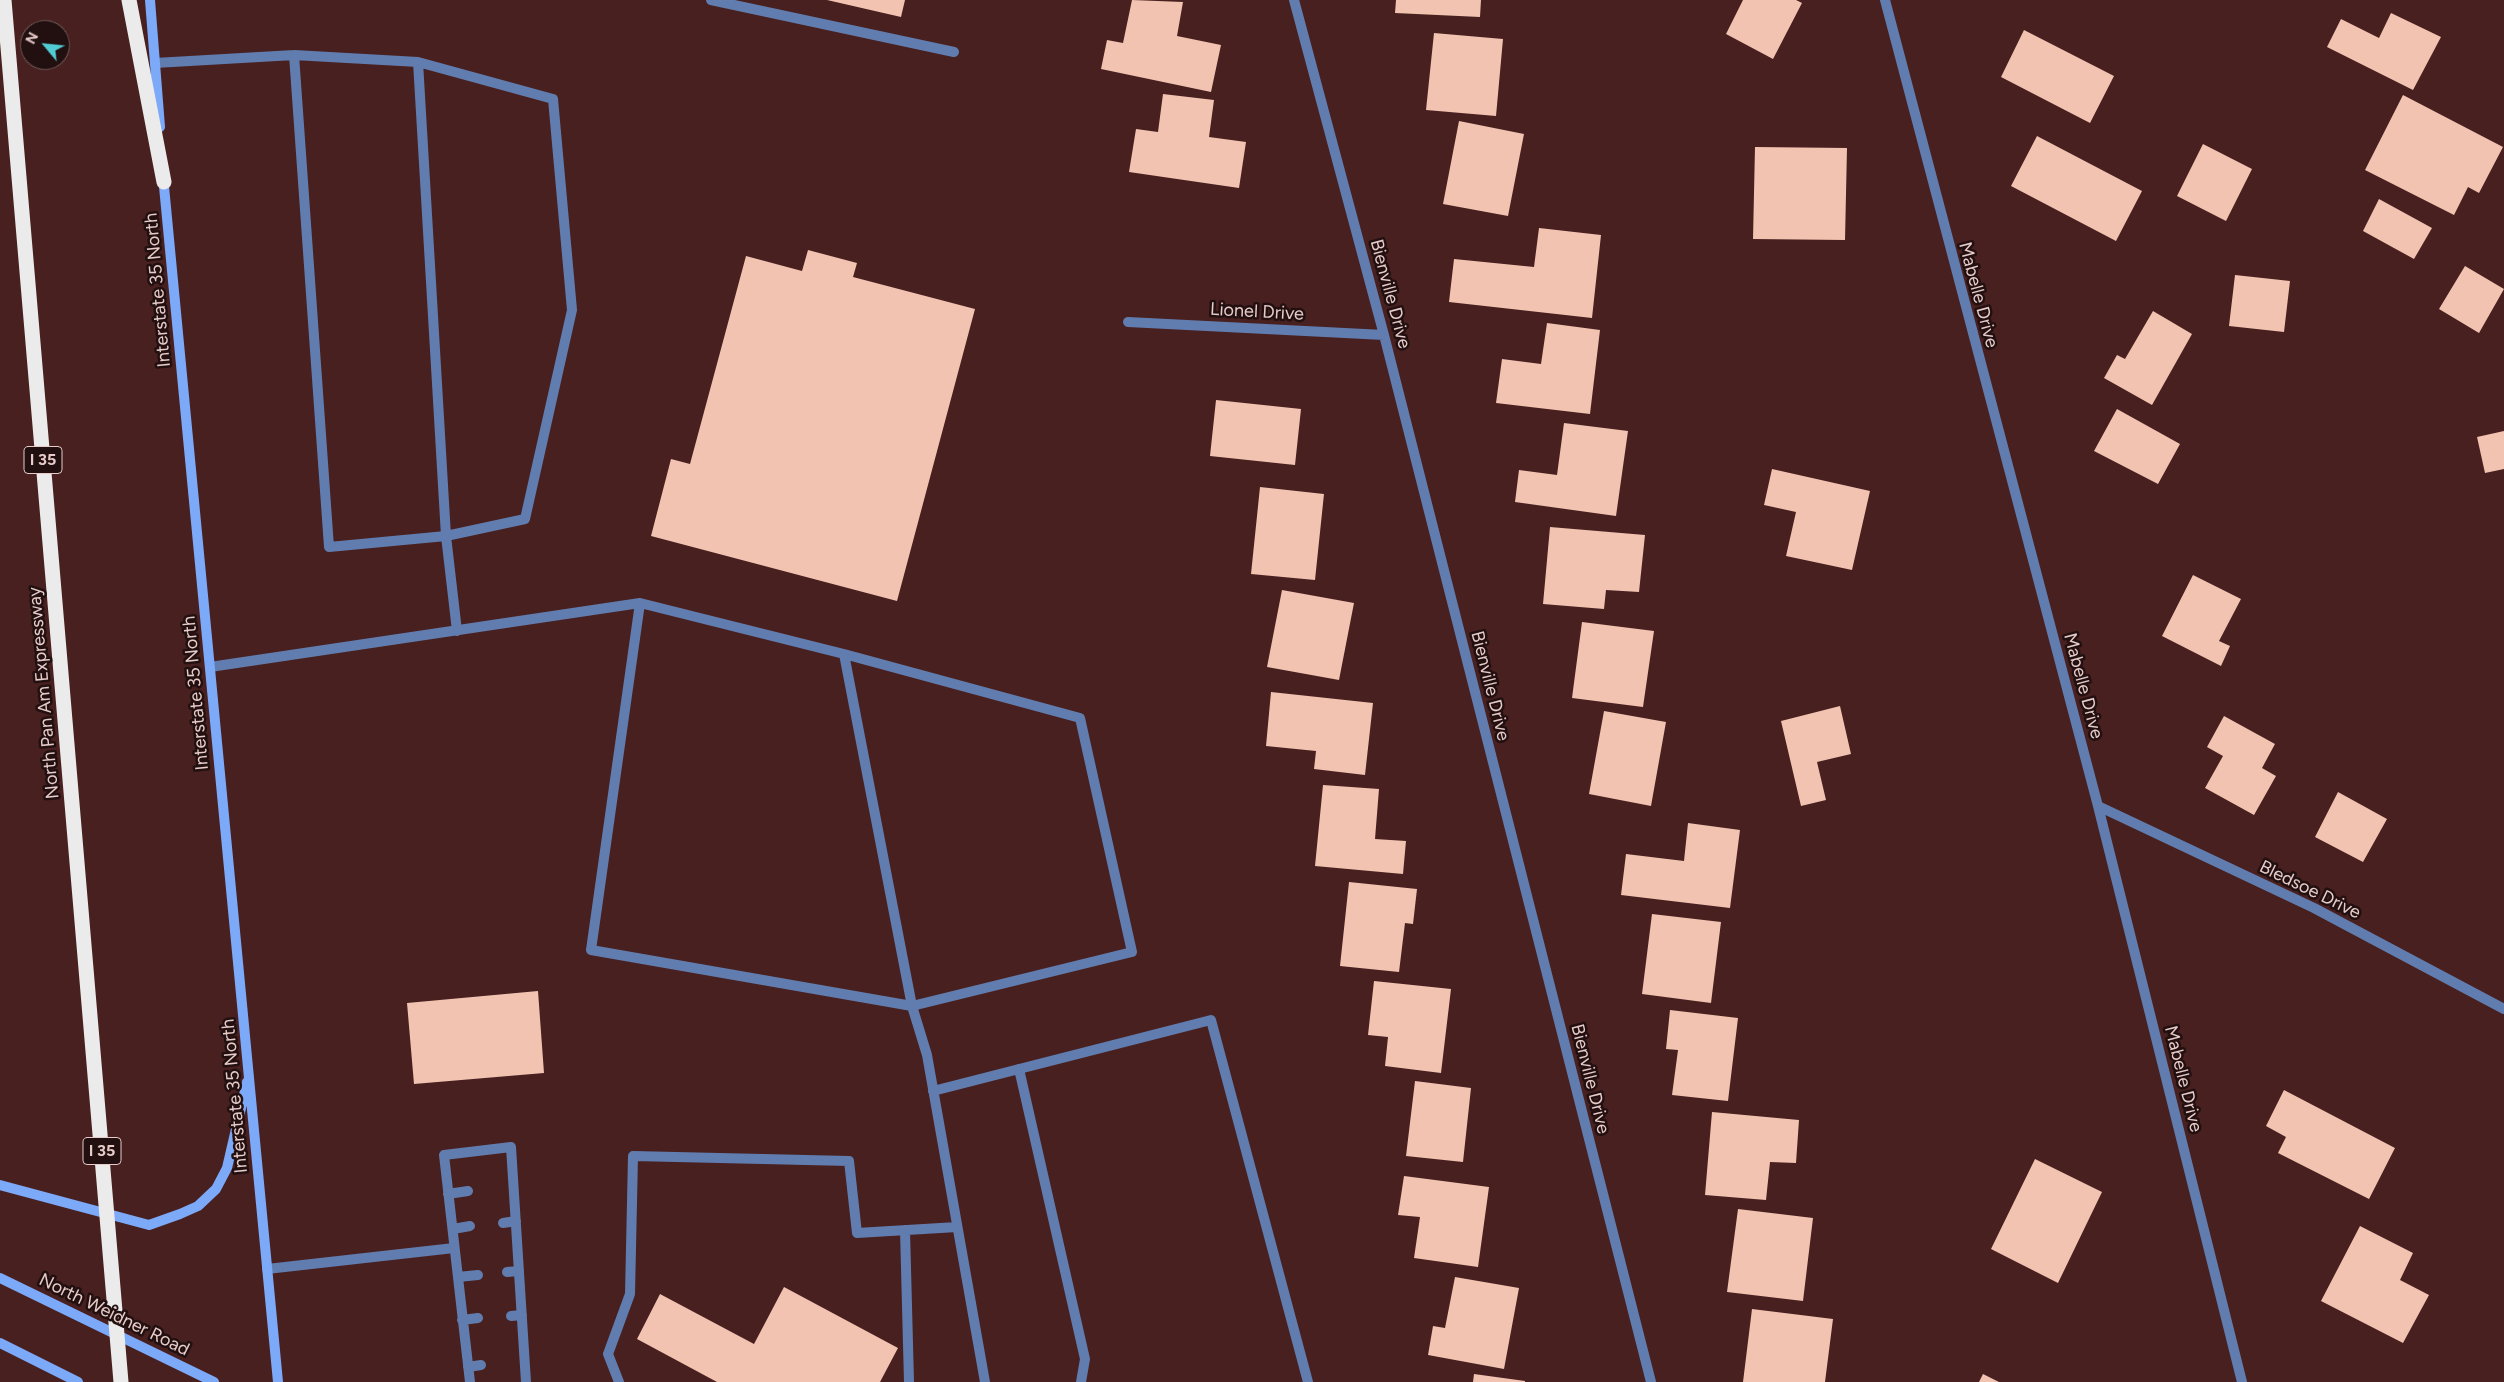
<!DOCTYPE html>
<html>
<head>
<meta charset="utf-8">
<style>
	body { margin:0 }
	#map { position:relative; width:2504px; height:1382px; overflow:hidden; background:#482020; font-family:Figtree,sans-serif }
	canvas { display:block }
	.north { position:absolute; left:20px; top:20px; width:50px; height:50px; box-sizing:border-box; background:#221010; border:1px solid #705b5a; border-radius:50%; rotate:298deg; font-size:14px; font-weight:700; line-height:20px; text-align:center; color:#e6cbc9 }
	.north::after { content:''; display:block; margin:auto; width:18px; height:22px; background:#51ccd4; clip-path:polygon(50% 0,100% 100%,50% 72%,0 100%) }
</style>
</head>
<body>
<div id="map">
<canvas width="2504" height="1382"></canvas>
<div class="north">N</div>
</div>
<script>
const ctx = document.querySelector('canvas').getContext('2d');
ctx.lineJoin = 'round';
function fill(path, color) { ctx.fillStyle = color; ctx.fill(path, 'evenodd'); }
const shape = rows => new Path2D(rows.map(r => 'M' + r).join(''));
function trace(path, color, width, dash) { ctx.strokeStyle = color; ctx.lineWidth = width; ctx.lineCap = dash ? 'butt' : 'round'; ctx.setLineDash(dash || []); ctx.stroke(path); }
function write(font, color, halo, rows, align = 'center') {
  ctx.font = font + ' Figtree,sans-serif'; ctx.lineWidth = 5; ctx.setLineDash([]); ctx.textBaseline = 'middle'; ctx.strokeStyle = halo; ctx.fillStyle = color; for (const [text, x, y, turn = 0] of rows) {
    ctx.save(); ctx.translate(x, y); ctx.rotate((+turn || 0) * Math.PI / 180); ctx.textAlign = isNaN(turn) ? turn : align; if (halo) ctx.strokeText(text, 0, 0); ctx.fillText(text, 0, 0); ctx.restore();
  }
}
fill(shape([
	[827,0,905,0,901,17],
	[1132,0,1183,2,1177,36,1221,45,1211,92,1101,69,1107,40,1123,43],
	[1396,0,1481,0,1480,17,1395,13],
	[1743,0,1796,0,1802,3,1773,59,1726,34],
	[2391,13,2441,37,2413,90,2327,47,2341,19,2379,38],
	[2024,30,2114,76,2090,123,2001,77],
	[1434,33,1503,39,1496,116,1426,110],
	[1163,94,1214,100,1209,137,1246,142,1239,188,1129,172,1136,129,1158,132],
	[2403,95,2503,147,2479,193,2468,187,2454,215,2365,170],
	[1459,121,1524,134,1508,216,1443,204],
	[2037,136,2142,191,2116,241,2011,186],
	[2203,144,2252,169,2226,221,2177,196],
	[1755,147,1847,148,1845,240,1753,239],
	[2379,199,2432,228,2414,259,2363,231],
	[1539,228,1601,235,1592,318,1449,302,1454,259,1534,267],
	[808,250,857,263,853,277,975,309,897,601,651,536,671,459,690,464,746,256,802,271],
	[2465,266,2504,289,2479,333,2439,309],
	[2235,275,2290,281,2284,332,2229,326],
	[2153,311,2192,334,2152,405,2104,378,2117,355,2125,359],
	[1547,323,1600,330,1590,414,1496,403,1502,359,1541,364],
	[1216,400,1301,409,1295,465,1210,456],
	[2117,409,2180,444,2158,484,2094,451],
	[1564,423,1628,431,1616,516,1515,502,1519,470,1557,475],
	[2504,431,2504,469,2485,473,2477,437],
	[1772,469,1870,491,1852,570,1786,556,1796,512,1764,505],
	[1260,487,1324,494,1315,580,1251,574],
	[1550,527,1645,535,1639,592,1606,590,1604,609,1543,604],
	[2193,575,2241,599,2219,641,2230,646,2221,666,2162,636],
	[1282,590,1354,603,1339,680,1267,667],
	[1582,622,1654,631,1643,707,1572,698],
	[1271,692,1373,703,1365,775,1314,769,1316,751,1266,746],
	[1840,706,1851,754,1817,762,1826,800,1801,806,1781,721],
	[1604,711,1666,722,1651,806,1589,794],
	[2224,716,2275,744,2262,768,2276,776,2254,815,2205,788,2223,756,2207,747],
	[1323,785,1379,789,1375,839,1406,841,1403,874,1315,866],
	[2338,792,2387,819,2363,862,2315,837],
	[1688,823,1740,830,1730,908,1621,895,1626,854,1684,861],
	[1349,882,1417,889,1413,924,1405,923,1399,972,1340,966],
	[1652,914,1721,922,1711,1003,1642,994],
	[1374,981,1451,989,1441,1073,1385,1066,1388,1037,1368,1035],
	[538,991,544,1073,414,1084,407,1003],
	[1670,1010,1738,1018,1728,1101,1672,1095,1678,1050,1666,1049],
	[1415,1081,1471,1088,1463,1162,1406,1156],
	[2284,1090,2395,1148,2369,1199,2278,1153,2286,1137,2266,1126],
	[1712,1112,1799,1120,1796,1163,1770,1162,1766,1200,1705,1195],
	[2035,1159,2102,1192,2058,1283,1991,1249],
	[1404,1176,1489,1187,1478,1267,1414,1258,1420,1217,1398,1215],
	[1738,1209,1813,1218,1803,1301,1727,1292],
	[2360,1226,2413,1253,2400,1280,2429,1295,2403,1343,2321,1301],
	[1455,1277,1519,1288,1504,1369,1428,1355,1433,1326,1445,1328],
	[784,1287,898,1348,880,1382,717,1382,637,1339,660,1294,754,1344],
	[1752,1309,1833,1319,1825,1382,1743,1382],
	[1474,1374,1525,1381,1525,1382,1473,1382],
	[1983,1374,1999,1382,1979,1382]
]), '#f2c3b1');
trace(shape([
	[711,0,954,52],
	[294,55,329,547,446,536,525,519,572,310,553,99,418,62],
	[155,63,294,55,418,62,446,536,457,631],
	[640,603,591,950,912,1006,1132,952,1080,718,844,654],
	[210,667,640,603,844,654,912,1006,927,1055,985,1382],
	[1019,1069,1085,1359,1081,1382],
	[933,1091,1211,1020,1308,1382],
	[448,1194,468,1191],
	[503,1223,516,1221],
	[453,1229,470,1226],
	[905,1230,909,1382],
	[267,1269,454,1248],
	[507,1272,519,1271],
	[458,1277,478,1275],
	[511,1316,522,1315],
	[462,1320,478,1318],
	[468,1367,481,1365],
	[470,1382,444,1155,511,1147,526,1382],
	[619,1382,608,1354,630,1294,633,1156,849,1161,857,1233,957,1227]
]), '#617daf', 10);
trace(shape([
	[1294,0,1384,335,1651,1382],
	[1885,0,2098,806,2242,1382],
	[1128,322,1384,335],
	[2098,806,2314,908,2504,1009]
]), '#617daf', 10);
trace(shape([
	[150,0,160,127],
	[163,176,278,1382],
	[0,1185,149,1225,180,1214,198,1206,216,1189,227,1168,247,1082],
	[0,1278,214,1382],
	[0,1343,78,1382]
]), '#7da9f9', 10);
trace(shape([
	[4,0,121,1382],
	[129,0,164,182]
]), '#ebebeb', 15);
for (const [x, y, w] of [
	[43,460,38],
	[102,1151,38]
]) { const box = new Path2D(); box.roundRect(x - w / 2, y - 13.5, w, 27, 4); ctx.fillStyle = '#221010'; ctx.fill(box); trace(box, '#e6cbc9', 1); }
write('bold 16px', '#e6cbc9', null, [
	["I 35",43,460],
	["I 35",102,1151]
]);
write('18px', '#e6cbc9', '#221010', [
	["Interstate 35 North",158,290,-95],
	["Bienville Drive",1390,294,75],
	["Mabelle Drive",1978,295,75],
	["Lionel Drive",1257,312,3],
	["Bienville Drive",1490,686,76],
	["Mabelle Drive",2083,686,75],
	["North Pan Am Expressway",44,693,-95],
	["Interstate 35 North",196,693,-95],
	["Bledsoe Drive",2310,890,26],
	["Bienville Drive",1590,1079,76],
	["Mabelle Drive",2183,1079,76],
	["Interstate 35 North",235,1096,-95],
	["North Weidner Road",114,1315,26]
]);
</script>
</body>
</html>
